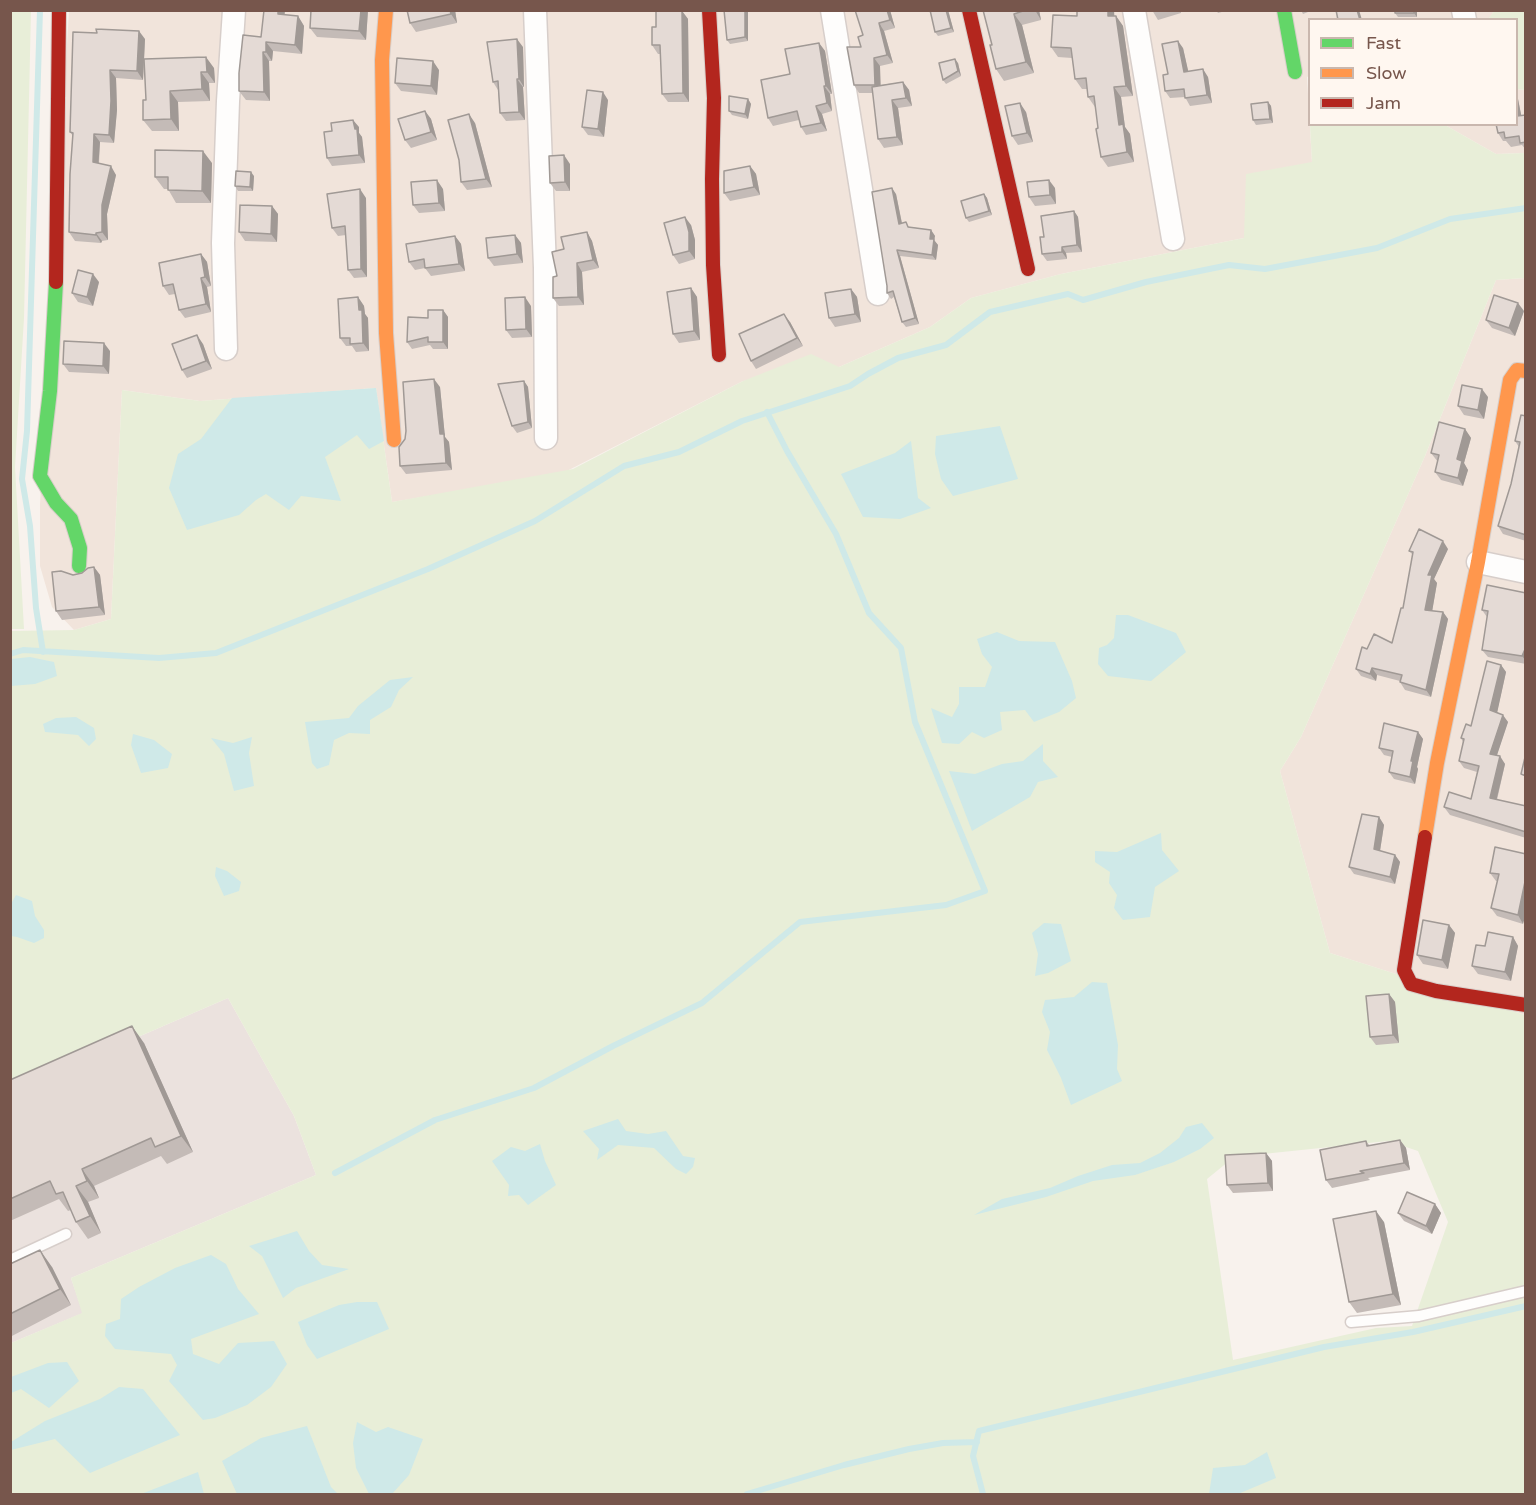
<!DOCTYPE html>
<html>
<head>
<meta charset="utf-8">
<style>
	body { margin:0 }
	#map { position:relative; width:1536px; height:1505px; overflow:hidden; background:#f8f2ed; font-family:"Varela Round",sans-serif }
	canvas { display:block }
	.frame { position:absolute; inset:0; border:12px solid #77564c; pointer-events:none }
	.legend { position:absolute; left:1308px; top:18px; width:210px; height:108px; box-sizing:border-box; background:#fff7f0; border:2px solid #c9b7ae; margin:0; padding:8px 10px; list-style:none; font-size:18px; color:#77564c }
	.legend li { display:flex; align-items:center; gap:12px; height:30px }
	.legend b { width:30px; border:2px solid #c9b7ae }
</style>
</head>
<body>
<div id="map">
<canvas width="1536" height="1505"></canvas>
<div class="frame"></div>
<ul class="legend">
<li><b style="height:8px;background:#63d668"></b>Fast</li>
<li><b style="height:8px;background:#ff974d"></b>Slow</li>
<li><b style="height:8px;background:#b3261e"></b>Jam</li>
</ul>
</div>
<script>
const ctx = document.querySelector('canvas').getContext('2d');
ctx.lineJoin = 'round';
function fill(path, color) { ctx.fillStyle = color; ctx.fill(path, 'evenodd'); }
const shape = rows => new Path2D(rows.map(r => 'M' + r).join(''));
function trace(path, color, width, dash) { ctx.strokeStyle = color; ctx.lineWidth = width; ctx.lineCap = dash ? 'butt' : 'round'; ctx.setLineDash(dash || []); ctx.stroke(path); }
fill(shape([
	[69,11,1494,11,1488,20,1310,20,1309,76,1307,77,1312,162,1244,238,1061,274,971,298,930,327,839,367,743,381,559,475,392,502,376,388,200,401,122,390,111,619,74,630,52,607,40,566,40,504],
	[1517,89,1525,90,1525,153,1496,154,1445,125,1516,124],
	[1525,278,1525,1015,1330,953,1280,771,1301,737,1425,456,1496,280]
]), '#f1e4db');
fill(shape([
	[228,998,294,1116,316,1175,71,1278,83,1313,11,1343,11,1092]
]), '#ebe2de');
fill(shape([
	[10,11,31,11,24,318,15,467,24,629,11,629],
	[1494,11,1525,11,1525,90,1517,89,1516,20,1488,19],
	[1310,125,1445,125,1496,154,1525,153,1525,278,1496,280,1425,456,1301,737,1280,771,1330,953,1525,1015,1525,1494,11,1494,11,1343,82,1313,71,1278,316,1175,294,1116,228,998,11,1092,10,631,74,630,111,619,122,390,200,401,376,388,392,502,573,469,743,381,811,354,839,367,930,327,971,298,1061,274,1244,238,1246,174,1312,162],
	[1388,1141,1418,1151,1448,1222,1412,1326,1376,1328,1233,1360,1207,1179,1234,1157]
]), '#e8eed8');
fill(shape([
	[376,388,384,441,369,449,357,435,325,457,341,501,301,496,289,510,266,494,256,500,239,515,187,530,169,488,178,454,201,439,232,398],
	[1000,426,1018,479,953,496,941,479,935,454,936,436],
	[911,441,918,498,931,508,900,519,863,517,841,474,895,453],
	[1116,615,1128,615,1176,633,1186,652,1151,681,1108,676,1098,664,1099,648,1107,645,1114,638],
	[997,632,1019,641,1055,642,1072,681,1076,698,1059,712,1034,722,1025,710,1000,712,1002,730,984,738,972,732,959,744,942,743,931,708,952,717,959,704,959,687,985,687,992,667,982,654,977,639],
	[30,657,54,662,57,676,35,684,11,686,11,659],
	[413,677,399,690,391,707,370,720,370,734,349,733,334,740,329,765,317,769,312,763,305,722,349,718,358,706,390,680],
	[76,717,94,728,96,739,89,746,78,735,45,732,43,724,56,718],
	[133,734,154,740,172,754,168,768,141,773,131,745],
	[252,737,249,753,254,786,234,791,224,754,211,738,233,743],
	[1043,744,1043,761,1058,777,1038,782,1030,797,972,831,949,771,975,774,1002,764,1023,761],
	[1161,833,1162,850,1179,871,1155,887,1150,917,1123,920,1114,908,1117,895,1109,883,1110,872,1095,862,1095,851,1117,852],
	[216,867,227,871,241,882,239,891,224,896,215,876],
	[16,895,32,901,35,916,44,930,44,938,34,943,17,937,11,936,11,904],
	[1044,923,1061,924,1071,961,1048,973,1035,976,1038,954,1032,933],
	[1092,982,1107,983,1118,1045,1117,1069,1122,1081,1071,1105,1061,1078,1047,1050,1050,1032,1042,1012,1045,1000,1074,997],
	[618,1119,626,1131,648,1134,666,1131,683,1156,695,1158,693,1167,686,1174,676,1169,654,1148,618,1145,597,1160,599,1149,583,1131],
	[1202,1123,1214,1138,1200,1149,1174,1162,1135,1175,1093,1181,1046,1197,974,1215,1002,1199,1050,1188,1078,1176,1112,1165,1140,1163,1160,1153,1179,1138,1186,1127],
	[540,1144,545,1161,556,1185,528,1205,519,1195,508,1196,509,1185,492,1161,511,1147,525,1151],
	[297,1231,309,1251,322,1265,349,1269,296,1288,283,1298,262,1256,249,1246],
	[211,1255,226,1264,238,1289,259,1314,191,1339,193,1354,219,1364,238,1343,274,1341,287,1364,271,1387,247,1405,215,1418,203,1420,169,1381,177,1365,171,1354,115,1349,105,1336,106,1324,120,1319,121,1299,139,1287,175,1268],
	[357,1302,377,1302,389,1329,317,1359,307,1345,298,1322,339,1305],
	[67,1362,79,1381,49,1408,21,1389,11,1393,11,1377,48,1363],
	[119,1387,143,1389,180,1435,90,1473,55,1439,11,1450,11,1442,45,1421,100,1399],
	[357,1422,376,1432,388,1427,423,1439,409,1475,392,1494,369,1494,356,1468,353,1443],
	[307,1426,331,1487,338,1494,237,1494,222,1461,261,1438],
	[1267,1452,1276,1478,1238,1494,1209,1494,1213,1468,1245,1465],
	[198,1472,204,1494,141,1494]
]), '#cfe9e8');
trace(shape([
	[40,10,27,431,22,479,30,526,36,608,43,652],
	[10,654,23,650,159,658,216,653,428,569,535,521,624,466,679,452,742,421,850,386,868,374,898,358,946,345,990,312,1068,294,1083,300,1146,282,1229,265,1265,269,1377,248,1450,219,1526,208],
	[335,1173,435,1120,534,1088,613,1046,702,1003,800,922,946,905,985,891,915,722,901,648,869,613,836,534,787,451,767,412],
	[747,1494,844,1465,909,1449,943,1443,977,1442],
	[983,1494,973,1456,979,1431,1324,1347,1413,1332,1526,1306]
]), '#cfe9e8', 6);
const lane = shape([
	[10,1260,66,1234],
	[1351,1322,1419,1316,1526,1291]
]);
const street = shape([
	[535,10,545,268,546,438],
	[832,10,878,294],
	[1134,10,1173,239],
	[1463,10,1465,20],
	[226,349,223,243,228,101,234,10],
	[1478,562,1526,572]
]);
const fast = shape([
	[1284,10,1295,72],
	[56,282,50,391,40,476,56,503,71,519,80,548,79,566]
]);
const slow = shape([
	[386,10,382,60,386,333,394,440],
	[1425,837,1437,763,1478,562,1510,380,1517,370,1526,371]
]);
const jam = shape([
	[709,10,714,98,712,179,713,265,719,355],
	[969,10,1028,269],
	[56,282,59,10],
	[1425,837,1404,970,1411,984,1436,991,1526,1005]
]);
trace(lane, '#d7ceca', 13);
trace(street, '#d7ceca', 25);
trace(fast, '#d8cec9', 16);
trace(slow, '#d8cec9', 16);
trace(jam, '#d8cec9', 16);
trace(lane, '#fefdfc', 10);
trace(street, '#fefdfc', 22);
trace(fast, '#63d668', 14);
trace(slow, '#ff974d', 14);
trace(jam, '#b3261e', 14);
fill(shape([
	[311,10,368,10,366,40,317,37,310,28],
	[407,10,455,10,457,23,416,32,410,23],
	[748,10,748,41,730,44,727,40],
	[855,10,890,10,895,28,884,31,893,63,880,66,880,85,903,82,909,90,912,106,898,108,903,145,884,148,878,139,873,93,859,93,854,85,863,35],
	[948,10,954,32,938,36,935,32],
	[983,10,1039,10,1041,20,1022,25,1034,73,1004,81,996,69,992,45],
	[1077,10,1114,10,1114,16,1116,16,1123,26,1133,96,1121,97,1125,127,1130,134,1134,162,1108,167,1101,157,1096,107,1095,107,1088,97,1087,89,1082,89,1075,79,1072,58,1058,57,1051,47,1077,16],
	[1152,10,1181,10,1181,13,1158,20],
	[1216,10,1229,10,1218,13],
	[1301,10,1313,10,1303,14],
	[1395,10,1417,10,1417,17,1398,17,1395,13],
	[682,11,688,19,689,102,668,102,662,94,661,54,658,54,652,45,656,27],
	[285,15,298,16,304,26,302,54,273,51,272,61,269,61,270,101,246,100,239,91,261,37],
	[73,32,145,39,143,80,116,78,117,110,114,143,100,142,99,164,116,175,107,214,108,240,102,241,101,243,75,241,69,232,73,136,70,132],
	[819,43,825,51,832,94,830,94,832,111,822,114,827,131,806,135,801,127,799,120,773,126,768,118,790,74],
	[523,47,524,87,523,87,525,120,506,121,500,113,498,90,493,82],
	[1183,48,1188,71,1208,77,1212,103,1190,106,1185,97,1170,98,1165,91,1168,74],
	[144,59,214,68,215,83,209,83,210,101,178,102,179,131,152,131,143,120,146,100],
	[958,63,961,76,946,84,943,80],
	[439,70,437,95,401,91,395,83],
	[1516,97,1518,99,1521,115,1526,115,1526,150,1522,145,1511,147,1506,141,1503,141,1498,133,1516,124],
	[748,99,751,104,748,119,732,115,729,111],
	[608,100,604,137,588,135,582,127],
	[1268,102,1271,106,1273,123,1256,125,1253,120],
	[425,111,431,119,437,140,411,148,405,140],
	[1026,112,1033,142,1018,145,1012,136],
	[475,123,492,187,467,190,461,182],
	[359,127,359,133,362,137,365,163,332,166,327,158],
	[212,163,211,203,176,203,168,189,164,189,155,177],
	[570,164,570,191,556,191,550,183],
	[750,166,756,174,760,195,730,201,724,193],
	[254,176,253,191,238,191,235,186],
	[1055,188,1056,204,1035,206,1029,197],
	[443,189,445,211,419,213,413,205],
	[896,194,902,223,910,227,931,230,935,236,934,240,938,245,936,260,900,256,919,324,906,327,902,322,894,297,891,299,887,293],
	[984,194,987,198,992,215,969,222,966,218],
	[366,198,367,277,354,278,348,270,346,235,338,236,332,228],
	[272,206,278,214,277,242,245,241,239,232],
	[1074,211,1078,217,1082,252,1066,253,1067,259,1047,261,1042,254,1044,237],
	[691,225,695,240,695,259,679,264,673,255],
	[587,232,592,241,599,268,582,272,584,305,559,306,553,298,564,249],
	[515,235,521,243,523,263,494,266,488,258],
	[455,236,461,244,465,271,431,276,425,268,415,270,409,262],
	[201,254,207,262,211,286,207,287,211,312,185,318,179,310,175,294,169,295,163,286],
	[99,282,93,306,78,302,72,293],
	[691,288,697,297,700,340,679,343,673,334],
	[851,289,857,297,861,322,835,327,829,318],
	[358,297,364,306,365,314,368,318,369,351,356,352,352,346,346,346,340,338],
	[531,306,532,337,512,338,506,330],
	[443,310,448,317,448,349,433,349,430,345,412,349,407,342,428,318],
	[1524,311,1515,336,1492,328,1486,320],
	[790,322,803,346,756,369,751,361],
	[203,344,212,369,187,378,182,370],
	[110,351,109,374,69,372,63,364],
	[524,381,528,387,532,428,517,433,512,426],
	[440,387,445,437,449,442,452,470,406,474,400,466,405,439],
	[1488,397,1484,419,1464,415,1458,406],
	[1526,416,1526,541,1503,534,1498,526,1511,484,1519,447,1515,441],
	[1465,429,1471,438,1464,463,1468,470,1463,486,1441,480,1435,472,1438,462,1431,453],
	[1448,549,1434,579,1437,583,1432,611,1443,612,1448,619,1431,697,1405,690,1400,682,1400,681,1377,675,1376,681,1361,676,1356,669,1367,649,1392,643,1403,608,1413,555,1409,551],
	[94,567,100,575,105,615,62,620,56,611,73,575,82,573],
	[1526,593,1526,664,1488,657,1482,650,1487,617,1482,610],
	[1501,665,1506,672,1497,712,1508,722,1497,755,1505,764,1497,800,1526,806,1526,838,1450,815,1444,807,1471,799,1477,772,1464,768,1459,761,1463,742,1461,738,1471,726],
	[1418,732,1423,739,1417,767,1418,769,1415,784,1394,779,1389,772,1392,757,1384,755,1379,748],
	[1379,817,1384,825,1380,851,1395,855,1400,862,1395,884,1354,874,1349,867],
	[1495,847,1523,924,1497,916,1491,908,1498,881,1496,881,1490,873],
	[1449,925,1455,933,1448,969,1423,964,1417,955],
	[1513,937,1518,946,1511,981,1478,974,1472,966,1485,946],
	[1389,994,1395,1002,1399,1043,1376,1045,1370,1037],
	[144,1043,193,1152,167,1164,161,1156,94,1186,99,1198,88,1202,101,1233,88,1239,76,1222,71,1210,68,1211,59,1199,10,1221,10,1080],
	[1400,1140,1406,1148,1410,1170,1368,1178,1370,1180,1332,1188,1326,1180,1366,1141,1370,1146],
	[1266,1153,1272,1161,1273,1191,1233,1193,1227,1185],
	[1435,1204,1441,1213,1432,1234,1404,1221,1398,1213],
	[1384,1222,1401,1305,1357,1313,1349,1302],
	[10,1264,52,1267,71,1305,10,1337]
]), '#c4bbb7');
fill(shape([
	[278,10,285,10,284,24,278,14],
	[361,10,368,10,366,40,359,31],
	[450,10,455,10,457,23,451,14],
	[745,10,748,10,748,41,745,37],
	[887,10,890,10,895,28,890,20],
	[946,10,948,10,954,32,951,28],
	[1035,10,1039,10,1041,20],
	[1108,10,1114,10,1115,26,1108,16],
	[1357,10,1359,10,1362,20,1360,20],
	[1414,10,1417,10,1417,17,1414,13],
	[682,11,688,19,689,102,683,93],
	[1014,14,1022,25,1034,73,1026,62],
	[298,16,304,26,302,54,295,45],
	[1116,16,1123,26,1133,96,1126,86],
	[879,23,884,31,893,63,887,55],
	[139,31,145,39,143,80,137,71],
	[517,39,523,47,524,87,519,79],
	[1178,41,1183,48,1190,79,1184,72],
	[266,42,273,51,272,61,266,52],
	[819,43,825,51,832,94,826,86],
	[263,52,269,61,270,101,264,92],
	[206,57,214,68,215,83,207,72],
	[874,58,880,66,881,93,875,85],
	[955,59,958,63,961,76,958,71],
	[433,61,439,70,437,95,431,86],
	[1203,69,1208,77,1212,103,1207,95],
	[110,70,116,78,117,110,114,143,109,135],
	[201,72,209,83,210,101,202,89],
	[517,79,523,87,525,120,519,112],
	[903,82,909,90,912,106,906,98],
	[824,86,830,94,832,111,827,103],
	[1114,87,1121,97,1125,127,1130,134,1134,162,1127,152,1119,125],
	[170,91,178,102,179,131,171,119],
	[603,92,608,100,604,137,598,129],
	[1516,97,1518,99,1523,124,1517,116],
	[748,99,751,104,748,119,745,114],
	[892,100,898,108,903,145,897,137],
	[1268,102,1271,106,1273,123,1270,119],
	[1020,103,1026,112,1033,142,1027,133],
	[816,106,822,114,827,131,821,123],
	[425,111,431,119,437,140,431,132],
	[469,114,475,123,492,187,486,179],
	[353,120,359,127,359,133,362,137,365,163,359,155],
	[94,134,100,142,98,170,93,162],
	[203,151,212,163,211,203,202,191],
	[564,155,570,164,570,191,565,182],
	[111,166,116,175,107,214,108,240,102,232,102,205],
	[750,166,756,174,760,195,754,187],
	[251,172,254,176,253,191,250,187],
	[437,180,443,189,445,211,439,203],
	[1049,180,1055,188,1056,204,1050,195],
	[892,188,896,194,903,229,899,224],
	[360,189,366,198,367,277,361,269],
	[984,194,987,198,992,215,989,211],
	[272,206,278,214,277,242,271,234],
	[1074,211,1078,217,1082,252,1077,245],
	[685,217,691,225,695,240,695,259,689,251],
	[931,230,935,236,934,240,938,245,936,260,932,255,930,239],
	[587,232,592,241,599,268,593,260],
	[96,233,102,241,101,243,96,235],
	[515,235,521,243,523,263,517,254],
	[455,236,461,244,465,271,459,264],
	[1062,247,1066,253,1067,259,1062,252],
	[897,250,900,256,919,324,915,318],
	[201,254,207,262,211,286,205,277],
	[577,263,582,272,584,305,578,297],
	[93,274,99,282,93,306,87,297],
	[201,278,207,287,211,312,206,304],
	[691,288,697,297,700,340,694,331],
	[851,289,857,297,861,322,855,314],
	[358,297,364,306,365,314,368,318,369,351,363,343],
	[525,297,531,306,532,337,526,329],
	[1518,303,1524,311,1515,336,1509,328],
	[443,310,448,317,448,349,443,342],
	[784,314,790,322,803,346,797,338],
	[197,335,203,344,212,369,206,361],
	[104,343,110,351,109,374,103,366],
	[434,379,440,387,445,437,449,442,452,470,446,463,440,434],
	[524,381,528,387,532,428,528,422],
	[1482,389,1488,397,1484,419,1478,410],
	[1465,429,1471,438,1464,463,1468,470,1463,486,1458,478,1457,459],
	[1443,541,1448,549,1434,579,1437,583,1431,618,1425,610,1428,575],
	[94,567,100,575,105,615,99,607],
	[1443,612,1448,619,1431,697,1426,690],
	[1526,647,1526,661,1522,656],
	[1501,665,1506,672,1496,718,1490,710],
	[1372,668,1377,675,1376,681,1370,674],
	[1503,715,1508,722,1495,761,1490,754],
	[1418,732,1423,739,1417,767,1418,769,1415,784,1410,777,1411,761],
	[1500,756,1505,764,1495,806,1490,798],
	[1379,817,1384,825,1379,857,1374,849],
	[1395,855,1400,862,1395,884,1390,877],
	[1526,877,1526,914,1523,924,1518,915],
	[1449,925,1455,933,1448,969,1442,960],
	[1513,937,1518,946,1511,981,1505,972],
	[1389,994,1395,1002,1399,1043,1393,1035],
	[132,1026,144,1043,193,1152,181,1136],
	[1400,1140,1406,1148,1410,1170,1404,1163],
	[1266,1153,1272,1161,1273,1191,1268,1183],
	[82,1169,94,1186,99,1198,87,1181],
	[76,1186,88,1202,101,1233,90,1216],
	[1435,1204,1441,1213,1432,1234,1426,1226],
	[1376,1211,1384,1222,1401,1305,1393,1294],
	[40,1250,52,1267,71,1305,60,1289]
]), '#a09995');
const building = shape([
	[264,10,278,10,278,14,298,16,295,45,266,42,266,52,263,52,264,92,239,91,239,73,243,35,261,37,264,10],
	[311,10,361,10,359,31,310,28,311,10],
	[407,10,450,10,451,14,410,23,407,10],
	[724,10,745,10,745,37,727,40,724,10],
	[855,10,887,10,890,20,879,23,887,55,874,58,875,85,854,85,847,47,861,47,858,37,863,35,855,10],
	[930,10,946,10,951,28,935,32,930,10],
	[983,10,1026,10,1014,14,1026,62,996,69,990,45,992,45,983,10],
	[1077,10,1108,10,1108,16,1116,16,1126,86,1114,87,1119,125,1123,124,1127,152,1101,157,1096,129,1098,128,1094,96,1088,97,1086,78,1075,79,1071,48,1051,47,1053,15,1077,16,1077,10],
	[1336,10,1357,10,1360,20,1338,20,1336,10],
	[1395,10,1414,10,1414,13,1395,13,1395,10],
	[656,11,682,11,683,93,662,94,660,45,652,45,652,27,656,27,656,11],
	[96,29,139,31,137,71,110,70,111,101,109,135,94,134,93,162,111,166,102,205,102,232,96,233,96,235,69,232,70,174,73,133,70,132,73,32,97,33,96,29],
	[517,39,519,79,517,79,519,112,500,113,498,81,493,82,487,42,517,39],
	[1178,41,1184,72,1203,69,1207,95,1185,98,1184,89,1165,91,1163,75,1168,74,1162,44,1178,41],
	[819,43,826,86,824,86,827,103,816,106,821,123,801,127,797,111,768,118,761,80,790,74,785,49,819,43],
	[206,57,207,72,201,72,202,89,170,91,171,119,143,120,143,100,146,100,144,59,206,57],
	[397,58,433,61,431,86,395,83,397,58],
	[955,59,958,71,943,80,939,63,955,59],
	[903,82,906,98,892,100,897,137,878,139,872,87,903,82],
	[587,90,603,92,598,129,582,127,587,90],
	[729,96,748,99,745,114,729,111,729,96],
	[1268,102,1270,119,1253,120,1251,104,1268,102],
	[1020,103,1027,133,1012,136,1005,106,1020,103],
	[425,111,431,132,405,140,398,119,425,111],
	[469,114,486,179,461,182,459,160,448,120,469,114],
	[1516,114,1517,116,1526,115,1526,142,1520,143,1519,136,1505,138,1504,132,1498,133,1496,124,1516,124,1516,114],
	[353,120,355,129,357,129,359,155,327,158,324,132,332,131,331,123,353,120],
	[155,150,203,151,202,191,168,190,168,177,155,177,155,150],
	[564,155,565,182,550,183,549,156,564,155],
	[750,166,754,187,724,193,724,171,750,166],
	[236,171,251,172,250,187,235,186,236,171],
	[437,180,439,203,413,205,411,182,437,180],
	[1049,180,1050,195,1029,197,1027,182,1049,180],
	[892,188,899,224,906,222,908,227,931,230,930,239,934,239,932,255,897,250,915,318,902,322,893,291,887,293,887,286,872,192,892,188],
	[360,189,361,269,348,270,345,226,332,228,327,194,360,189],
	[984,194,989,211,966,218,961,201,984,194],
	[240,205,272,206,271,234,239,232,240,205],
	[1074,211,1077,245,1062,247,1062,252,1042,254,1040,237,1044,237,1041,216,1074,211],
	[685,217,689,232,689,251,673,255,664,223,685,217],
	[587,232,593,260,577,263,578,297,553,298,553,277,557,276,552,252,564,249,561,237,587,232],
	[515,235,517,254,488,258,486,238,515,235],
	[455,236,459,264,425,268,424,259,409,262,406,244,455,236],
	[201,254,205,277,201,278,206,304,179,310,173,284,163,286,159,263,201,254],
	[78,270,93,274,87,297,72,293,78,270],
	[691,288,694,331,673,334,667,292,691,288],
	[851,289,855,314,829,318,825,293,851,289],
	[1494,295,1518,303,1509,328,1486,320,1494,295],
	[358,297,359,310,362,310,363,343,350,344,350,338,340,338,338,299,358,297],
	[525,297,526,329,506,330,505,298,525,297],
	[428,310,443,310,443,342,428,342,428,337,407,342,408,317,428,318,428,310],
	[784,314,797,338,751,361,739,334,784,314],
	[197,335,206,361,182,370,172,344,197,335],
	[64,341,104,343,103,366,63,364,64,341],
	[434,379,440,434,444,434,446,463,400,466,399,447,405,439,406,431,403,382,434,379],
	[524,381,528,422,512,426,498,384,524,381],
	[1462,385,1482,389,1478,410,1458,406,1462,385],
	[1521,415,1526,416,1526,535,1498,526,1511,484,1520,442,1515,441,1521,415],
	[1439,422,1465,429,1457,459,1462,461,1458,478,1435,472,1439,455,1431,453,1439,422],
	[1419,529,1443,541,1428,575,1432,575,1425,610,1443,612,1426,690,1400,682,1402,675,1372,668,1370,674,1356,669,1362,647,1367,649,1374,634,1392,643,1401,608,1403,608,1413,552,1409,551,1419,529],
	[94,567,99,607,56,611,52,572,61,571,73,575,82,573,88,568,94,567],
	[1487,585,1526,593,1526,647,1522,656,1482,650,1488,611,1482,610,1487,585],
	[1487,661,1501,665,1490,710,1503,715,1490,754,1500,756,1490,798,1526,806,1526,832,1444,807,1449,792,1471,799,1479,766,1459,761,1464,739,1461,738,1466,724,1471,726,1487,661],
	[1384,723,1418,732,1411,761,1413,761,1410,777,1389,772,1393,751,1379,748,1384,723],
	[1526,753,1526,776,1521,774,1526,753],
	[1362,814,1379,817,1374,849,1395,855,1390,877,1349,867,1362,814],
	[1495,847,1526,854,1526,877,1518,915,1491,908,1499,874,1490,873,1495,847],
	[1423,920,1449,925,1442,960,1417,955,1423,920],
	[1488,932,1513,937,1505,972,1472,966,1476,945,1485,946,1488,932],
	[1389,994,1393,1035,1370,1037,1366,996,1389,994],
	[132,1026,181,1136,155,1147,151,1138,82,1169,87,1181,76,1186,90,1216,76,1222,63,1192,56,1194,50,1181,10,1199,10,1080,132,1026],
	[1400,1140,1404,1163,1360,1171,1364,1173,1326,1180,1320,1150,1366,1141,1367,1146,1400,1140],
	[1266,1153,1268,1183,1227,1185,1225,1155,1266,1153],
	[1407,1192,1435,1204,1426,1226,1398,1213,1407,1192],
	[1376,1211,1393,1294,1349,1302,1333,1219,1376,1211],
	[40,1250,60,1289,10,1314,10,1264,40,1250]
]);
fill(building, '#e4dad5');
trace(building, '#a09995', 1.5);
</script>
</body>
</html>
